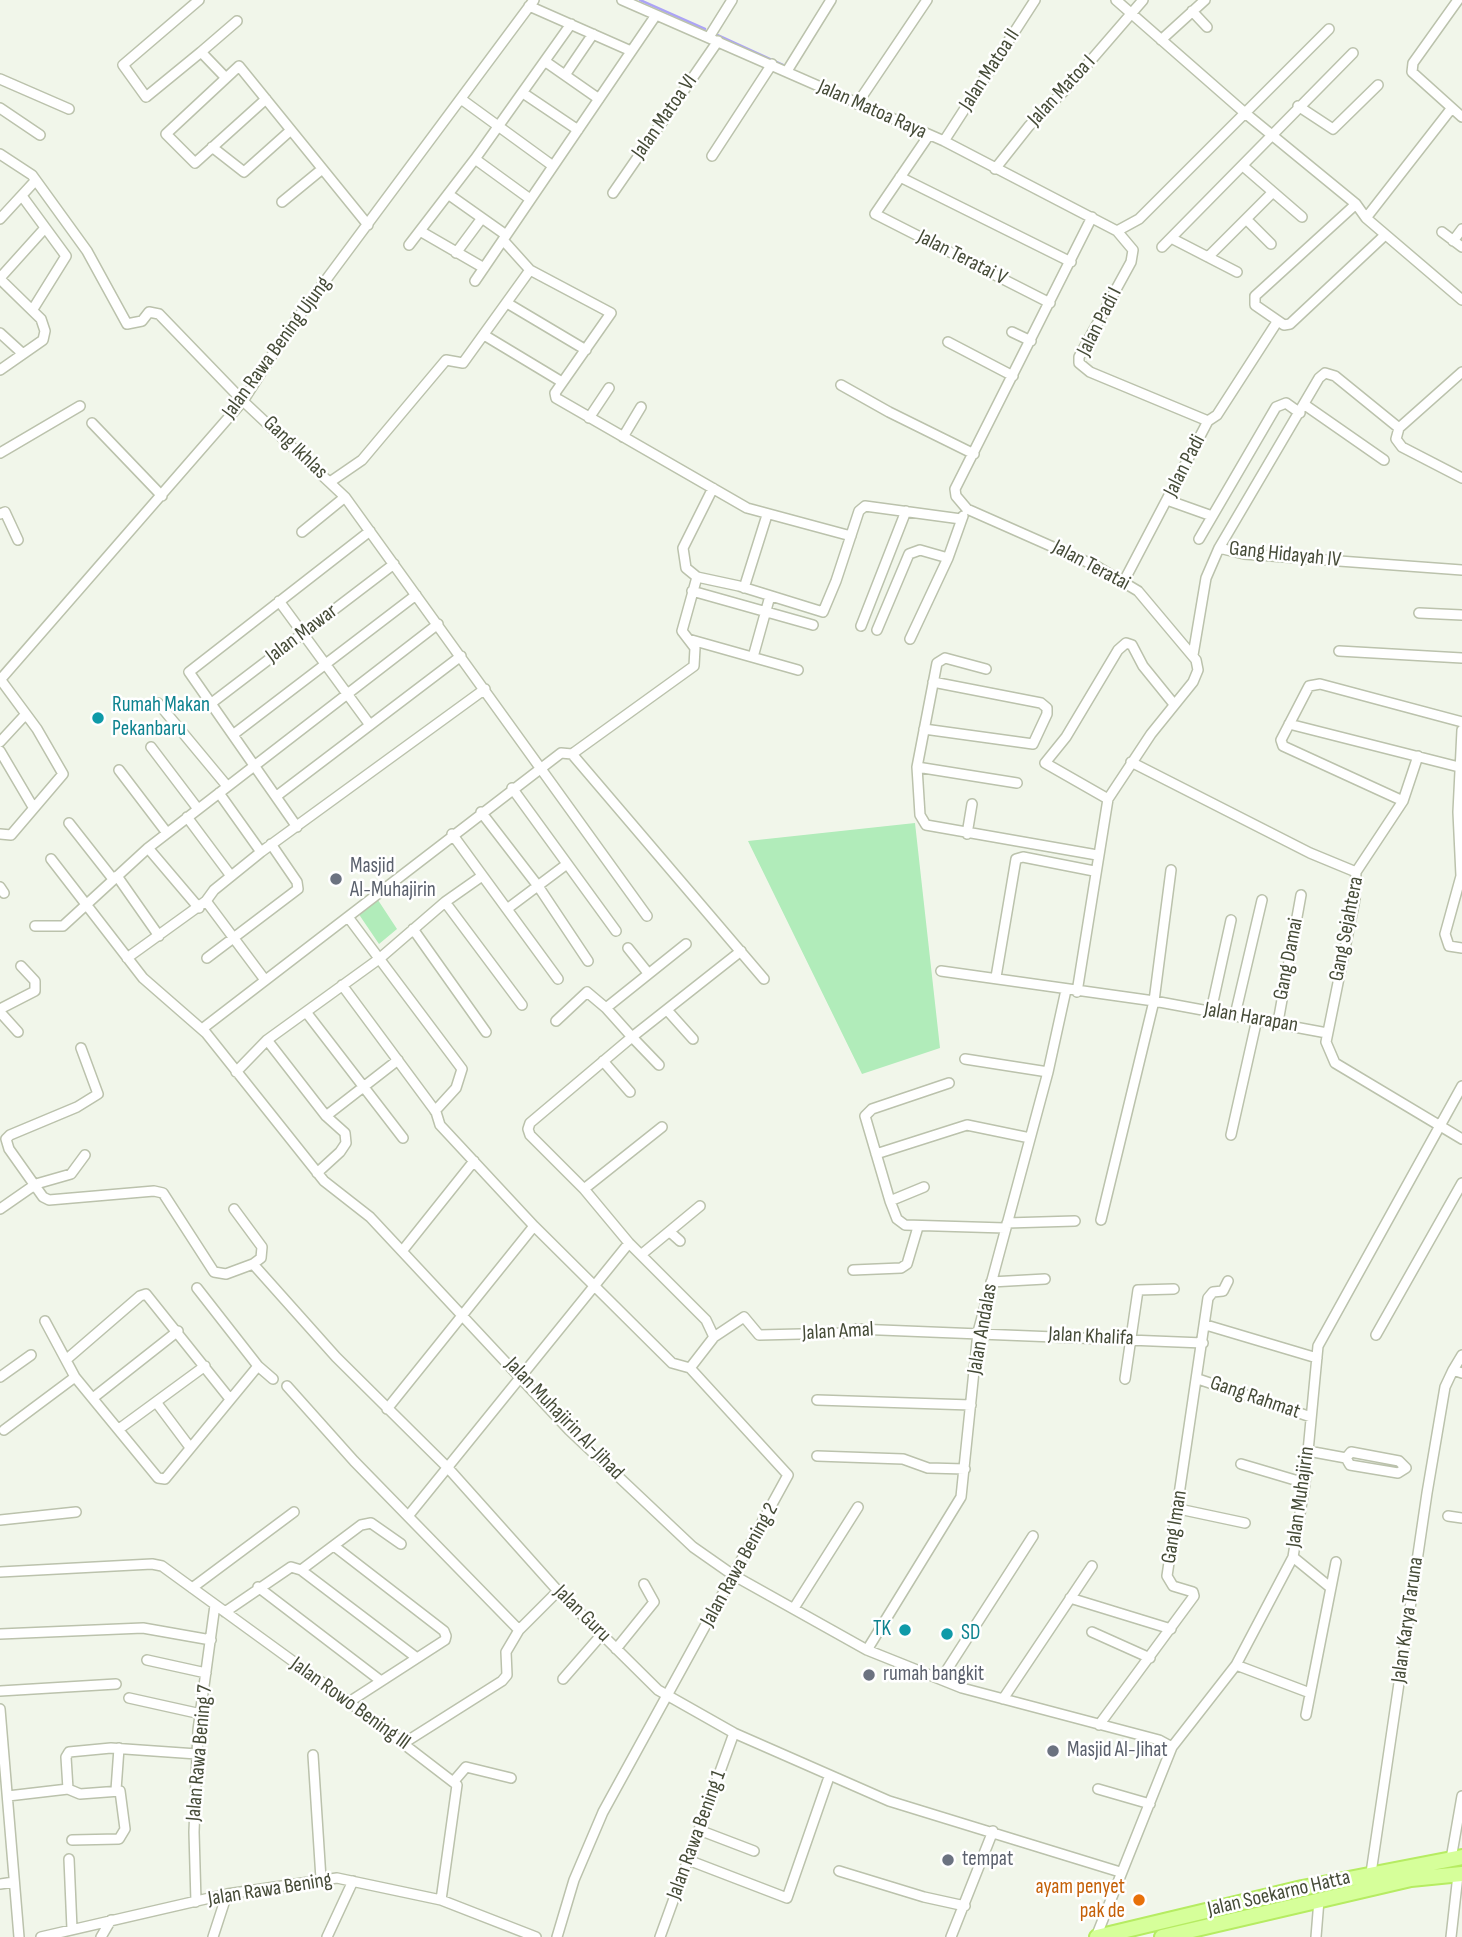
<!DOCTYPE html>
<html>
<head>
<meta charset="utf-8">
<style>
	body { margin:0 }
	canvas { display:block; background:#f1f6ea }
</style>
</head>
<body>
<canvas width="1462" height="1937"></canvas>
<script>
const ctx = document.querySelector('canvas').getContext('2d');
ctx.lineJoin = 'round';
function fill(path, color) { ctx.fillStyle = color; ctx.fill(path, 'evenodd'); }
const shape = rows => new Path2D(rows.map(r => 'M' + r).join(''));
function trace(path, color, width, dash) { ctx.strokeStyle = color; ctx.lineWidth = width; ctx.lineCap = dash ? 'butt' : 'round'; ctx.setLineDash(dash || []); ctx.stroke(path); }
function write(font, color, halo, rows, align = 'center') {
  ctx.font = font + ' "Sofia Sans Condensed",sans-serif'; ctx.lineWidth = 5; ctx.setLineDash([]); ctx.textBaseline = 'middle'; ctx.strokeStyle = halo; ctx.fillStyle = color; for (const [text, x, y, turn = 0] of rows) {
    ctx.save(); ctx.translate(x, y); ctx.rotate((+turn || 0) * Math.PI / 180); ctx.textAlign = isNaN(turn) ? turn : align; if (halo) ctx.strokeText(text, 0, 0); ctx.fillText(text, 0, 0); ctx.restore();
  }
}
fill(shape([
	[915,823,940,1048,862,1074,748,841],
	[376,897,397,929,379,944,358,913]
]), '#b1ecba');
trace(shape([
	[640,0,705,29],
	[715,34,785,66]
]), '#aca4f6', 2.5);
const minor = shape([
	[199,0,123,65,146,97,201,52],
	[622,0,944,141,1117,231,1133,250,1131,262,1079,357,1079,363,1090,372,1208,421],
	[1116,0,1245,113,1329,29],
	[1458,0,1413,63,1412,72,1462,117],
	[529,6,631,51],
	[1192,11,1207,27],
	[709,37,732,0],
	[1161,40,1205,0],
	[546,62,599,99],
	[787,71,831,0],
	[565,75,593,34],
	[226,78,201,52,237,21],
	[0,79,69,109],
	[523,93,578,130],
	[266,99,195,163,166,134,239,66,368,225],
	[461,99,553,166],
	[857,104,927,0],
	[1298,106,1333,129,1378,85],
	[0,108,40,135],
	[929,135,875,214,1050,303],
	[944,141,1035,0],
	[212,147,244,172,291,130],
	[0,154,32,175,87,251,127,324,142,321,149,312,159,314,243,401,345,497,647,916],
	[712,156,772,64],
	[475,159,530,199],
	[1243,166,1302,217],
	[995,169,1029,126,1067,88,1143,0],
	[900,177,1071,262],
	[613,193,718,41],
	[448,194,506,235],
	[22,196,66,256,33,309],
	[282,202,321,170],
	[1356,204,1255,296,1255,305,1284,325,1290,324,1384,236],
	[1366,218,1462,300],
	[0,219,35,181],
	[1246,219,1271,244],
	[420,231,484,268],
	[1117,231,1139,219,1245,113,1356,204,1366,218,1451,109],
	[1442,232,1462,247],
	[1171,238,1237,272],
	[503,240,530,270,611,313,555,393,556,398,747,508,851,536],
	[1453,241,1462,229],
	[409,245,475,159,571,24],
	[1162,247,1353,53],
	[456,253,482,218],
	[1208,257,1273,192],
	[0,278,45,228],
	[0,279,41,319,45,331,43,340,0,370],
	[475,281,656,15],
	[507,303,586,350],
	[1012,332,1031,341],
	[0,333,22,353],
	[484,335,562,382],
	[948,342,1013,376],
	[1462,372,1399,428,1396,439,1402,447,1462,478],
	[841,385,889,412,974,454],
	[1305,405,1384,460],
	[589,418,609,388],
	[92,423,162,496],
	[623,437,641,407],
	[0,453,80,406],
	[330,482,362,460,446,360,463,363,530,270],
	[713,488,683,548,686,568,697,577,739,586,823,612,836,581,859,511,865,506,961,519],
	[1167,500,1212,516],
	[0,514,5,512,18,540],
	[302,532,345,497],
	[1199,539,1276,407,1286,403,1300,413],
	[1219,548,1319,378,1325,373,1335,376,1399,428],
	[1124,581,1208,421,1217,415,1277,322],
	[744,588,767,515],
	[692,591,813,625],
	[279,601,370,725],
	[1419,613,1462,615],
	[861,626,906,511],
	[877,630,909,554,920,550,948,558],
	[688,639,798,670],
	[910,639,948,558,963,516],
	[1339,651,1462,658],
	[1193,655,1206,578,1219,548,1244,554,1462,570],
	[753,657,770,596],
	[986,669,945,658,937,663,917,767,920,815,926,825,1097,855],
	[0,679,37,729,63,774,11,835,0,834],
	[0,680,243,401,285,335,534,0],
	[158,703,227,786],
	[209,705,394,564],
	[1289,724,1459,767],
	[924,729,1033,744,1047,714,1047,708,1041,703,933,682],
	[1462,730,1458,812,1461,876,1445,934,1449,946,1462,948],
	[234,734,416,595],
	[0,742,25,715],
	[151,747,198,809],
	[0,751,33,807],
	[572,754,694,666,695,648,682,631,697,577],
	[1418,756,1403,801,1356,872,1355,899,1326,1042,1335,1063,1462,1139],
	[1131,762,1310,853,1356,872],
	[917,767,1017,783],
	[119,770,167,833],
	[512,788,616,931],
	[219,793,261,852,485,689],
	[278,795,461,656],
	[1108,799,1045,763,1066,737,1118,650,1126,643,1132,645,1143,666,1173,703],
	[1403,801,1283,746,1281,740,1309,686,1320,684,1462,722],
	[481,812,538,886,588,961],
	[187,817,231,876],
	[69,823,113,879],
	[297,827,189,672,370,531],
	[452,834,558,979],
	[967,834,972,804],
	[148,848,199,908],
	[51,859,143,978,206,1033,324,1181,370,1217,569,1430,693,1547,733,1575,867,1650,962,1688,1159,1740,1172,1747],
	[117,876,159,936],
	[0,887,4,893],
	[206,901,214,890,261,852],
	[445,902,522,1005],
	[507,909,567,864],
	[348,917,462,1069,456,1088,435,1111],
	[35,926,63,926,148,848,438,624],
	[413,929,486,1032],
	[628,948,648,973],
	[127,958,206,901,265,980],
	[207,958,298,889,297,882,271,844],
	[941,971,1154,1001,1327,1033],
	[996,977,1016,859,1023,857,1094,871],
	[342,985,436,1112,440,1125,534,1226],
	[1077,992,1108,799,1151,734,1193,682,1198,670,1196,660,1138,591,1096,566,967,509,956,496,955,489,1092,217],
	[0,1009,35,991,35,981,21,966],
	[667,1010,693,1039],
	[1211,1011,1231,920],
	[0,1012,18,1032],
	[306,1012,403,1138],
	[1235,1015,1262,900],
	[556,1021,587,992,606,1008],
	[1278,1022,1301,895],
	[202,1029,561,753,572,754,764,979],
	[267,1040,326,1116,345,1133,346,1143,340,1152,317,1173],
	[81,1048,98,1094,77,1107,10,1135,6,1139,9,1149,43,1197,49,1200,154,1191,163,1193,214,1272,226,1274,253,1264,336,1357,448,1468,558,1591,658,1690,734,1733,889,1801,1120,1872],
	[965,1059,1048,1072],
	[603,1061,630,1092],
	[659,1065,632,1037,741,951],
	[236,1072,267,1040,379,959,445,902,482,876],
	[949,1083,872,1109,865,1116,890,1201,897,1219,905,1225,1005,1228],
	[326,1116,398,1060],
	[1231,1135,1257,1019],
	[876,1154,967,1125,1030,1138],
	[584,1189,662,1127],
	[890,1201,924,1187],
	[0,1209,36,1184,71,1174,85,1155],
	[234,1209,262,1247,261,1258,253,1264],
	[1101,1220,1154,1001,1171,870],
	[1007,1223,1075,1221],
	[670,1232,680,1241],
	[403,1250,474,1161],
	[642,1254,700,1206],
	[853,1270,901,1268,907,1264,918,1227],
	[991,1282,1045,1279],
	[197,1288,258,1366],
	[45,1321,75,1377],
	[1206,1325,1317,1358],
	[1376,1335,1462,1183],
	[714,1337,744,1317,759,1335,842,1333,856,1329,1203,1343],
	[1462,1355,1453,1370,1462,1373],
	[67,1359,140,1296,146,1294,230,1399],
	[0,1377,31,1355],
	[1125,1379,1138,1290,1174,1289],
	[1198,1379,1311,1417],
	[287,1386,354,1461,519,1630],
	[93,1398,178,1331],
	[817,1400,971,1405],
	[156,1402,189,1446],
	[387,1409,534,1226,672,1363,690,1368],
	[119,1429,205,1366],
	[4,1430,75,1377,158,1478,165,1479,258,1366,273,1379],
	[1308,1451,1346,1458,1350,1465,1398,1473,1406,1468,1399,1461,1351,1452,1346,1458],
	[817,1456,903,1459,928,1468,965,1469],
	[1241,1464,1305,1483],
	[1179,1509,1245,1523],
	[409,1515,629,1243],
	[1448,1516,1462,1518],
	[0,1520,76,1512],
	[334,1546,444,1631,446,1636,445,1640,349,1702],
	[1293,1557,1331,1588],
	[301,1570,417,1658],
	[0,1572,152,1564,162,1566,349,1702,457,1785,441,1900],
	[258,1587,381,1681],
	[192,1588,294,1512],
	[1070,1598,1171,1629],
	[794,1608,858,1507],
	[225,1612,291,1567,301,1570,361,1525,371,1523,401,1544],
	[1092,1632,1150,1658],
	[0,1634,143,1628,211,1640],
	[616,1649,654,1602,644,1584],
	[867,1650,961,1497,978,1332,1048,1072,1066,990],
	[147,1660,206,1673],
	[1236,1665,1310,1693],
	[563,1679,603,1633],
	[941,1679,1033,1536],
	[0,1691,116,1684],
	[129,1698,201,1714],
	[1003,1699,1092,1566],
	[0,1709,19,1937],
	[1306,1715,1336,1562],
	[1099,1725,1194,1596,1193,1592,1173,1586,1167,1576,1208,1298,1213,1292,1223,1291,1228,1281],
	[404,1743,502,1681,507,1675,506,1652,519,1630,558,1591],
	[313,1755,321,1879],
	[454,1781,466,1767,511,1778],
	[1098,1789,1150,1804],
	[116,1790,119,1748],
	[8,1796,68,1789],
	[699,1830,754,1851],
	[72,1840,119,1839,125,1829,120,1791,80,1794,68,1789,66,1757,69,1752,111,1748,197,1754],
	[69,1859,72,1929],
	[1451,1859,1462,1796],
	[688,1860,787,1898,829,1777],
	[839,1871,924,1897,965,1906],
	[1371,1873,1427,1493,1445,1387,1453,1370],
	[0,1884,14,1882],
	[196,1902,194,1832,198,1730,215,1605],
	[41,1937,227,1894,337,1878,441,1900,536,1937],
	[101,1937,111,1920],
	[213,1937,227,1894],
	[327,1937,353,1881],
	[557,1937,574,1880,603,1812,788,1475,690,1368,714,1337,706,1320,629,1243,584,1189,530,1135,528,1129,530,1123,632,1037,606,1008,686,944],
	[660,1937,734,1733],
	[951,1937,993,1831],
	[1096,1937,1172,1747,1236,1665,1293,1557,1305,1483,1318,1346,1462,1086],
	[1316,1937,1319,1900],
	[1451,1937,1458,1875]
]);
const primary = shape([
	[1097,1937,1302,1888,1462,1857],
	[1162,1937,1411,1879,1462,1874]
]);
trace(minor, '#bbc2ac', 12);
trace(primary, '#b6ec62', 18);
trace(minor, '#fff', 9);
trace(primary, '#d6ff9a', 14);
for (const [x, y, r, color] of [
	[98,718,7,"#0f9aa8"],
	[336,879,7,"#6b7280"],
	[905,1630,7,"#0f9aa8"],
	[947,1634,7,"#0f9aa8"],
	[869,1675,7,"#6b7280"],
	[1053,1751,7,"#6b7280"],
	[948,1860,7,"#6b7280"],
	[1139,1900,7,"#e8710a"]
]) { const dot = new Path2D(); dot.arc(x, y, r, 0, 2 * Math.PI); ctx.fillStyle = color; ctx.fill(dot); trace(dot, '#fff', 2.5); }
write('21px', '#454b37', '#fff', [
	["Jalan Matoa II",990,70,-57],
	["Jalan Matoa I",1062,91,-47],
	["Jalan Matoa Raya",872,110,24],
	["Jalan Matoa VI",665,117,-55],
	["Jalan Teratai V",962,258,27],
	["Jalan Padi I",1100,322,-63],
	["Jalan Rawa Bening Ujung",277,348,-54],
	["Gang Ikhlas",295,448,44],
	["Jalan Padi",1185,466,-63],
	["Gang Hidayah IV",1285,555,6],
	["Jalan Teratai",1091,566,28],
	["Jalan Mawar",302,634,-37],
	["Gang Sejahtera",1347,929,-79],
	["Gang Damai",1289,959,-79],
	["Jalan Harapan",1251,1018,10],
	["Jalan Andalas",983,1329,-80],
	["Jalan Amal",838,1332,-3],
	["Jalan Khalifa",1091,1337,3],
	["Gang Rahmat",1255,1398,19],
	["Jalan Muhajirin Al-Jihad",564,1419,46],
	["Jalan Muhajirin",1301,1497,-82],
	["Gang Iman",1175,1527,-81],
	["Jalan Rawa Bening 2",740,1565,-61],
	["Jalan Guru",582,1614,45],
	["Jalan Karya Taruna",1408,1620,-82],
	["Jalan Rowo Bening lll",350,1704,36],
	["Jalan Rawa Bening 7",200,1753,-85],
	["Jalan Rawa Bening 1",697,1835,-70],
	["Jalan Rawa Bening",270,1890,-9],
	["Jalan Soekarno Hatta",1279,1894,-13]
]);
write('21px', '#0d838f', '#fff', [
	["Rumah Makan",112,706],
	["Pekanbaru",112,730],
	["TK",891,1630,"right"],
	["SD",961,1634]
], 'left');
write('21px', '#5b616d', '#fff', [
	["Masjid",350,867],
	["Al-Muhajirin",350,891],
	["rumah bangkit",883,1675],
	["Masjid Al-Jihat",1067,1751],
	["tempat",962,1860]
], 'left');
write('21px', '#c56008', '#fff', [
	["ayam penyet",1125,1888],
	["pak de",1125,1912]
], 'right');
</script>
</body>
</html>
